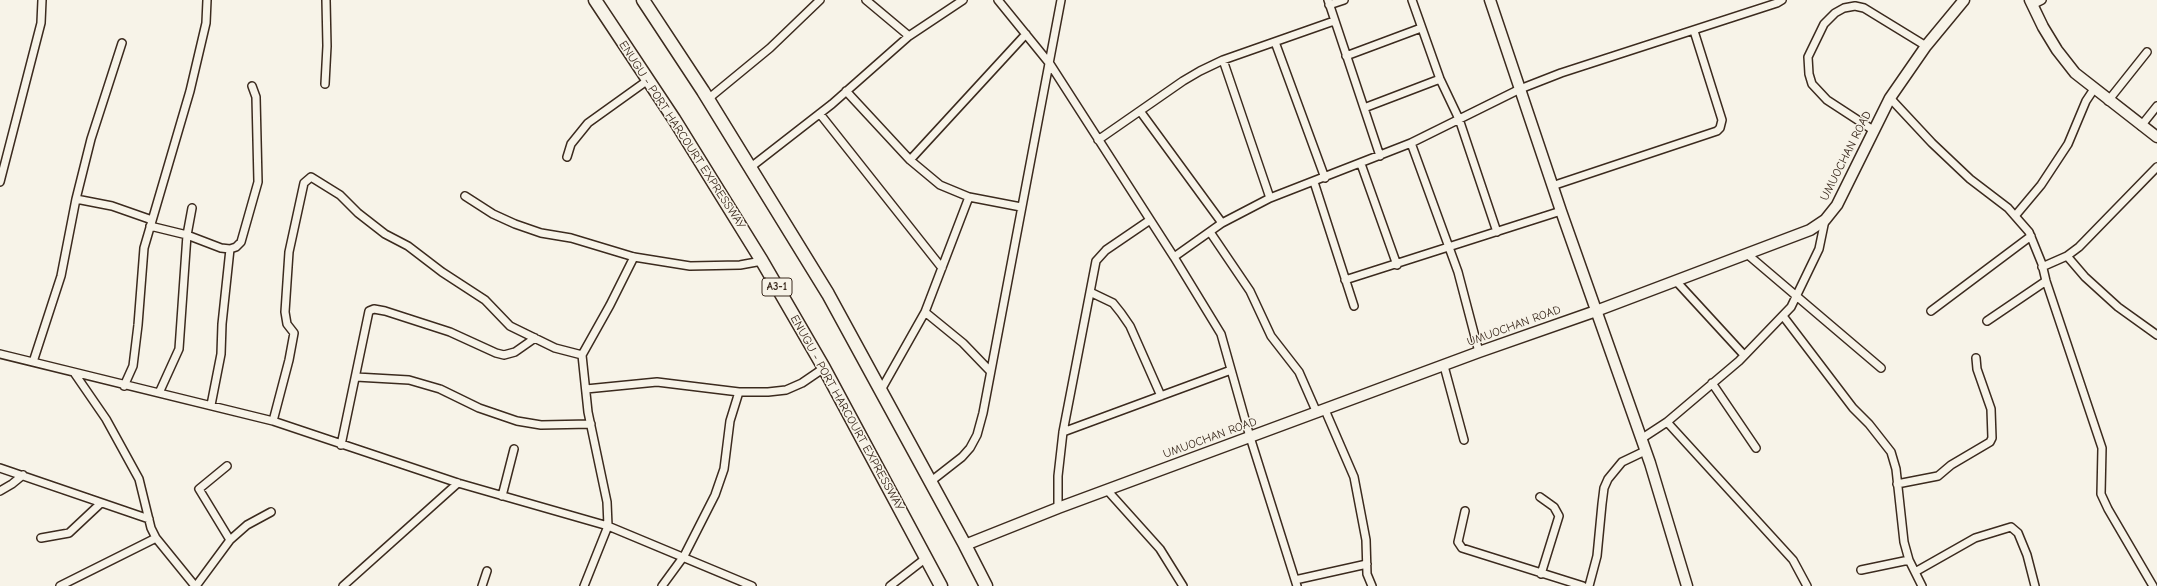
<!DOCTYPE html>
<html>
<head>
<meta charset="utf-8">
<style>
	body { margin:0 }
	canvas { display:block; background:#f7f3e8 }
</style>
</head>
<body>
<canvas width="2157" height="586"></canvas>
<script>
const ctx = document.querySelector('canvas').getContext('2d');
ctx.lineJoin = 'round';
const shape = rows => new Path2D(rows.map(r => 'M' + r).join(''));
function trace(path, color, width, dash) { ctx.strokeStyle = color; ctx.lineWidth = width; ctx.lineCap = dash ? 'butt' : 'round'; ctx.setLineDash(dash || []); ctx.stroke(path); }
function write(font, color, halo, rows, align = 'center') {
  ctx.font = font + ' "Comic Neue",sans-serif'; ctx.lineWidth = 3; ctx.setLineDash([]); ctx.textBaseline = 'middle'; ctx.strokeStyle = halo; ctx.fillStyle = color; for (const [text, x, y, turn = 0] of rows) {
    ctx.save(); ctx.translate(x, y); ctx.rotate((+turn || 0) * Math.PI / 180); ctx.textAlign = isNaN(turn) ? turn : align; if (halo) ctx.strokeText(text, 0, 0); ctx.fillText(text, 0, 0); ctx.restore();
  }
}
const street = shape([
	[866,0,909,36],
	[998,0,1050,64,1174,257,1221,334,1250,437,1297,586],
	[1328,0,1380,156],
	[1412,0,1440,79,1459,119,1497,232],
	[1329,5,1344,0],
	[2032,5,2042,0],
	[1275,42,1325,178],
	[1346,56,1421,28],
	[1223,60,1270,198],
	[325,84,327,46,326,0],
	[846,91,910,160,940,185,969,197,1021,207],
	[1890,98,1932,143,1970,179,2008,208,2029,232,2042,264,2046,281,2102,448,2101,494,2108,509,2153,586],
	[708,99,770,48,820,0],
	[2108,101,2147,52],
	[1364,108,1440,79],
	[1140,111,1222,223],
	[820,114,942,268],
	[2141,126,2157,106],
	[1873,130,1827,100,1812,84,1809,74,1808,57,1824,24,1835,13,1844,8,1855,6,1864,8,1926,46],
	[1098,140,1183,81,1200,71,1223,60,1334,21],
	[1411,143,1458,272,1479,352],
	[567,157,571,144,588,123,648,80],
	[910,160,1026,34],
	[1361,164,1397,265],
	[751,167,832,104,909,36,963,0],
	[0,182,41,23,42,0],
	[1314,182,1354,306],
	[1552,186,1717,131,1720,128,1722,120,1694,31],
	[465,196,493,214,515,224,541,233,571,238,634,257,690,266,740,265,762,261],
	[76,199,112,206,152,220],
	[2015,216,2041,185,2068,144,2086,101,2094,89],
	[150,226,187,235,221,248,230,249,236,247,241,242,258,182,256,97,252,86],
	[1210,232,1250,291,1271,336,1299,372,1317,413],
	[1747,254,1881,368],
	[2067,256,2085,277,2118,307,2157,335],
	[1174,257,1222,223,1270,198,1411,143,1520,89,1561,73,1777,3,1782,0],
	[2042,267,2067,256,2079,247,2157,167],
	[1345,280,1561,211],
	[1676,281,1744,355],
	[1090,292,1113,303,1121,313,1130,326,1161,396],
	[1931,311,2031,236],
	[925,312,963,343,990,371],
	[1783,316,1853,408,1869,424,1891,452,1896,469,1904,542,1909,560,1922,586],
	[1987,321,2046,281],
	[0,354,273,421,458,483,608,526,752,586],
	[33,362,61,276,76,199,91,139,122,43],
	[1444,366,1464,440],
	[75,374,106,419,139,479,151,528,156,538,195,586],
	[356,377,409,380,440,389,479,408,517,421,541,425,591,424],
	[1712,383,1756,448],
	[124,386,133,366,138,325,144,248,190,91,206,23,207,0],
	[586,389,657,382,739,392,768,392,786,390,802,383,824,368],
	[881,390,925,312,969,197],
	[159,393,179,349,187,235,192,208],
	[211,405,221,354,222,324,230,249],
	[1325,410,1354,477,1366,540,1367,574,1372,586],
	[273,421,289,360,294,333,287,324,285,312,289,252,304,183,311,177,340,195,358,213,385,234,408,246,442,272,485,300,510,326,555,348,582,355],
	[1667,422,1793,560,1807,586],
	[1063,432,1231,370],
	[1641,439,1667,422,1739,361,1791,307,1819,249,1825,220],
	[341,445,369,311,374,309,385,311,450,332,496,353,504,355,515,352,535,338],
	[227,466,199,489,230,540],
	[0,468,149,519],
	[930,482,962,457,970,448,977,435,983,413,1061,0],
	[1897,484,1938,476,1951,465,1990,442,1992,438,1991,409,1977,369,1976,358],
	[1107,490,1160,549,1183,586],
	[0,491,12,484,23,475],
	[502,496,514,449],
	[1540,497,1554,507,1559,516,1541,574],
	[1058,508,1058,476,1063,432,1096,261,1106,250,1150,220],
	[1465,511,1458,542,1462,548,1583,586],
	[41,538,69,533,101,503],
	[1861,570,1909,560],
	[1915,572,1975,538,2011,527,2018,533,2027,555,2035,586],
	[1295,580,1367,564],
	[60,586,156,538],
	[196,586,230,540,247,525,271,512],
	[343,586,458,483],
	[482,586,487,571],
	[584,586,608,526,607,502,588,412,582,355,610,305,634,257],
	[662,586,684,556,715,495,724,469,730,421,739,392],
	[890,586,926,558],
	[1589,586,1597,556,1602,504,1604,488,1608,479,1622,462,1645,451]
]);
const secondary = shape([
	[1490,0,1561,211,1650,463,1687,586],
	[2030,0,2043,27,2057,50,2075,73,2157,137],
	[965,545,1058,508,1479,352,1596,311,1810,230,1825,220,1837,205,1890,98,1926,46,1964,0]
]);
const highway = shape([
	[595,0,674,119,762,261,824,368,941,586],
	[643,0,703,91,828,294,965,545,986,586]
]);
trace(street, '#3b2a1e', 10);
trace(secondary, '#3b2a1e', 13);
trace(highway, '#3b2a1e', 15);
trace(street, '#f7f3e8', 7);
trace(secondary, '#f7f3e8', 10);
trace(highway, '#f7f3e8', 12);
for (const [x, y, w] of [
	[777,287,30]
]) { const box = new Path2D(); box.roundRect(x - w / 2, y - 9, w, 18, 3); ctx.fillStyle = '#f7f3e8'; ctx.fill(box); trace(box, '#3b2a1e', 1); }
write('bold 11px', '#3b2a1e', null, [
	["A3-1",777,287]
]);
write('12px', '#3b2a1e', '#f7f3e8', [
	["ENUGU - PORT HARCOURT EXPRESSWAY",682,135,57],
	["UMUOCHAN ROAD",1846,156,-63],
	["UMUOCHAN ROAD",1514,326,-20],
	["ENUGU - PORT HARCOURT EXPRESSWAY",847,413,61],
	["UMUOCHAN ROAD",1210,438,-20]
]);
</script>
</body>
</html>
